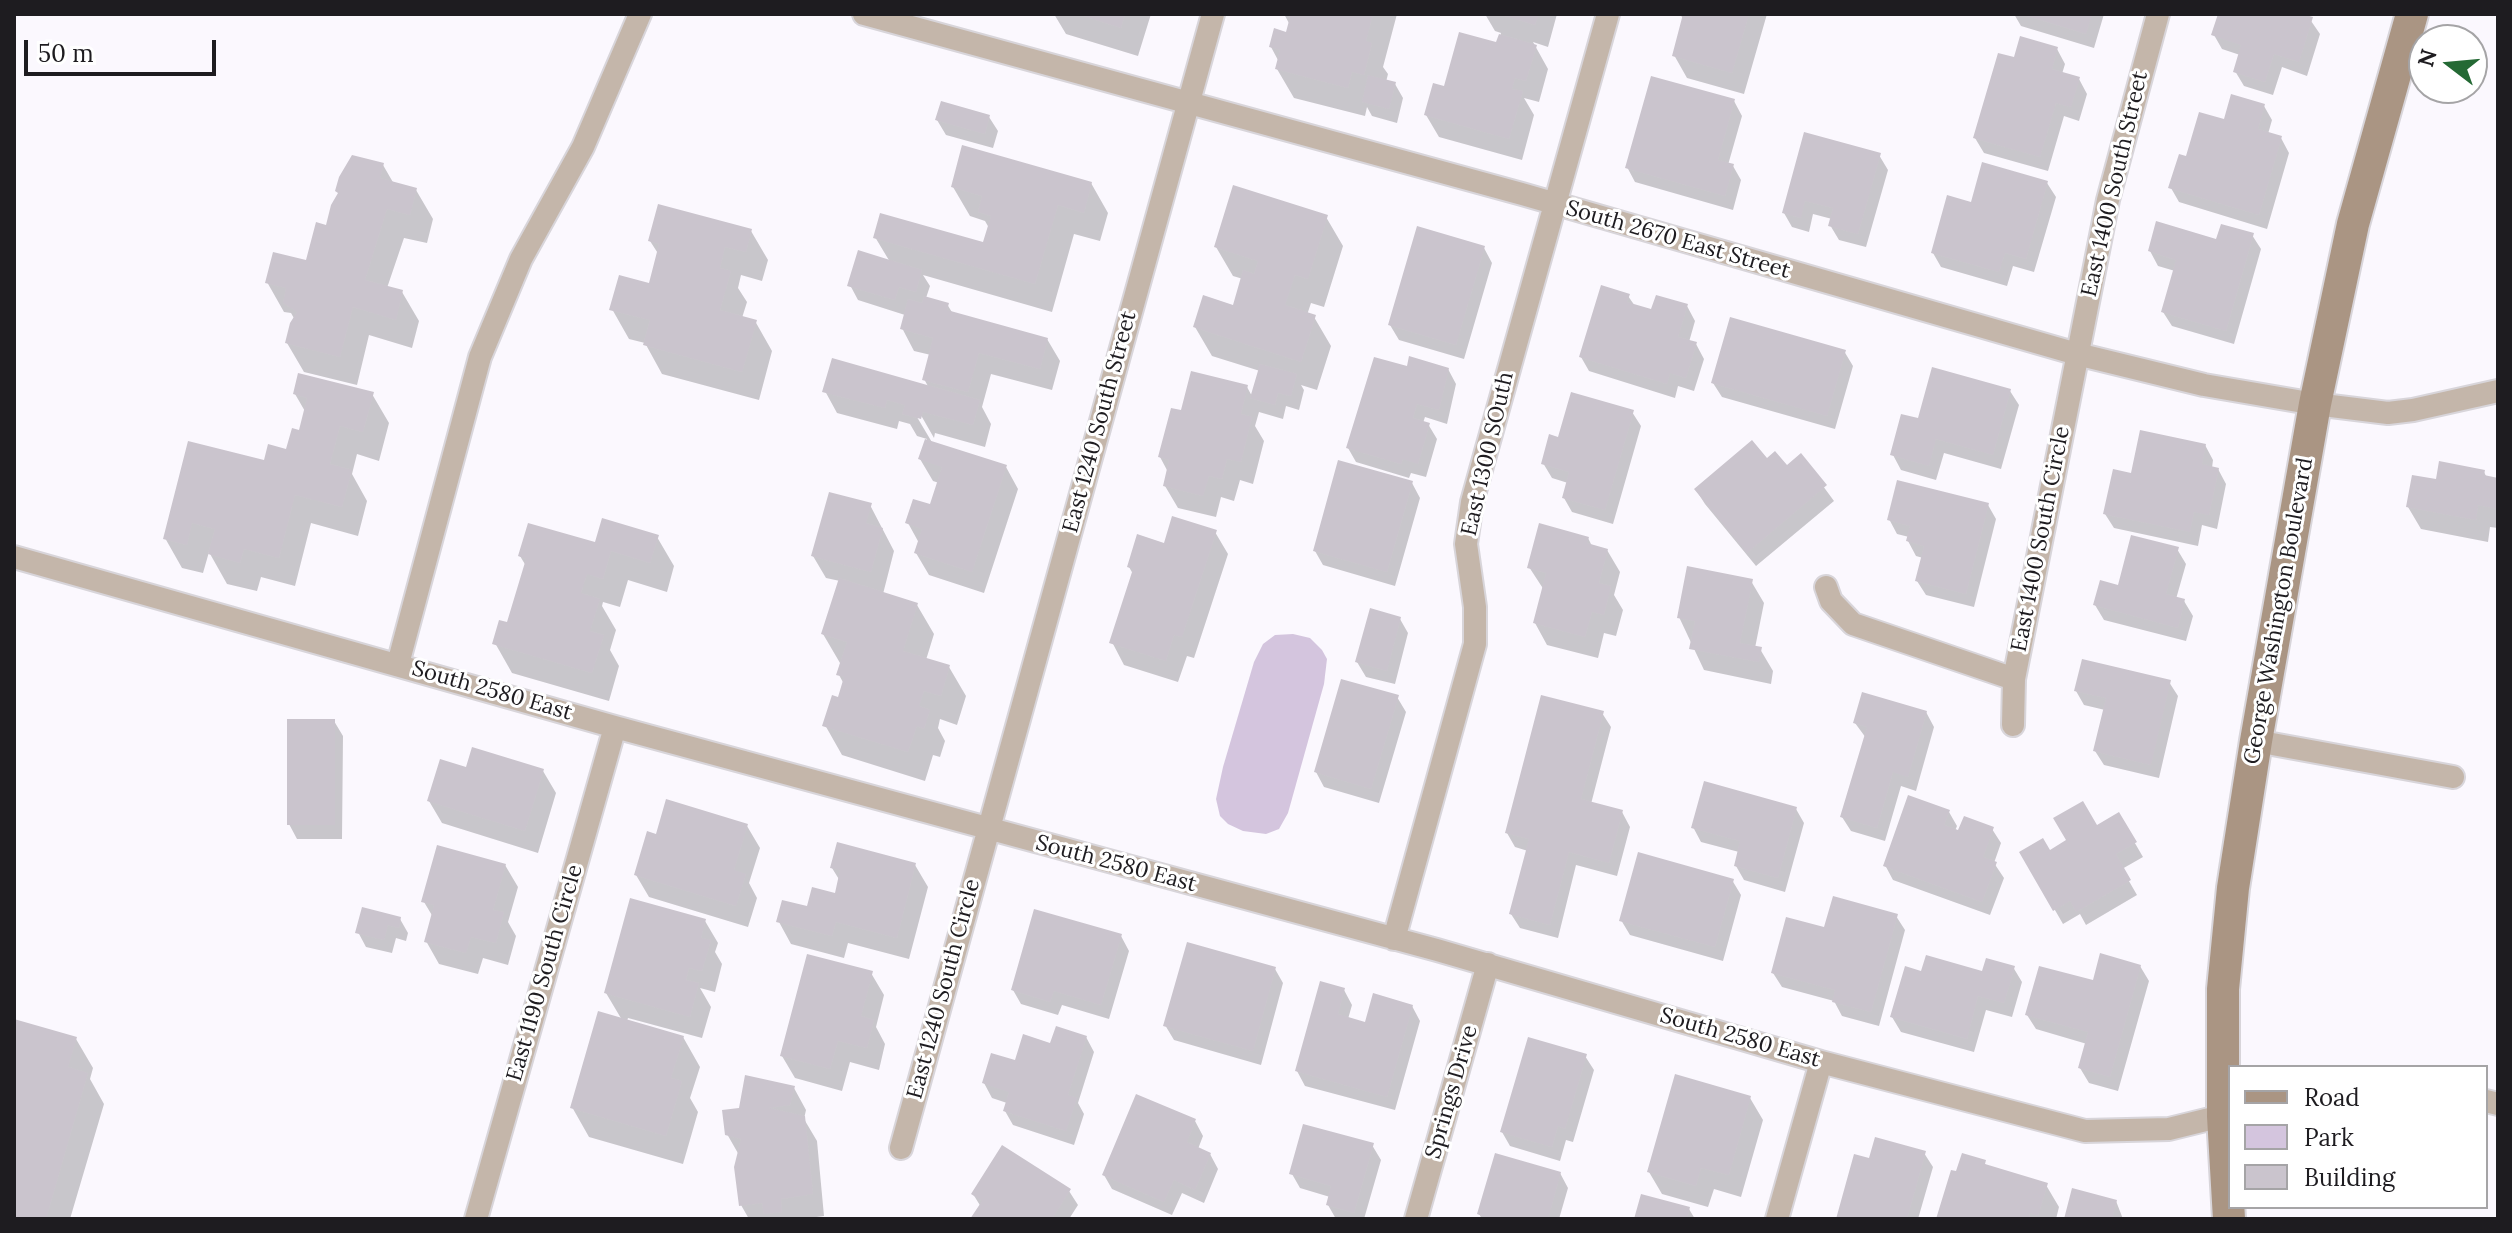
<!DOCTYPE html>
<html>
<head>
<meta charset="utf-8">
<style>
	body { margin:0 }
	#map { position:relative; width:2512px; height:1233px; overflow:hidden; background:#fbf8fe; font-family:Lora,serif }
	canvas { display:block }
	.frame { position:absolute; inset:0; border:16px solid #1e1c20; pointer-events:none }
	.legend { position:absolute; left:2228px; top:1065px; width:260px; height:144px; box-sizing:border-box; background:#fff; border:2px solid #a5a4a6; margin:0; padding:10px 14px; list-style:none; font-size:24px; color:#1e1c20 }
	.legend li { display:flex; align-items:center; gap:16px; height:40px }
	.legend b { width:40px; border:2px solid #a5a4a6 }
	.north { position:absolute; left:2408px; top:24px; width:80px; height:80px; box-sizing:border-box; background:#fff; border:2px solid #a5a4a6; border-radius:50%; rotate:286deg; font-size:22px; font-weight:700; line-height:32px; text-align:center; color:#1e1c20 }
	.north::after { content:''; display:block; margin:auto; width:28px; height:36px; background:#246934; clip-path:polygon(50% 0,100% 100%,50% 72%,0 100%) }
	.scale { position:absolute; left:24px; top:40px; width:192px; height:36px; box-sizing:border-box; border:4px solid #1e1c20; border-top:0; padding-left:10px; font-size:24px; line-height:28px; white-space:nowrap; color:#1e1c20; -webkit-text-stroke:6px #fff; paint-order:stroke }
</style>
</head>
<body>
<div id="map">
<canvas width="2512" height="1233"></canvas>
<div class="frame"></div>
<ul class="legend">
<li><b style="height:10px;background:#aa9583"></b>Road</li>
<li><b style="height:22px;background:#d4c5de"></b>Park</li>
<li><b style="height:22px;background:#cac4cd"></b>Building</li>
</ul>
<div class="north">N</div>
<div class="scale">50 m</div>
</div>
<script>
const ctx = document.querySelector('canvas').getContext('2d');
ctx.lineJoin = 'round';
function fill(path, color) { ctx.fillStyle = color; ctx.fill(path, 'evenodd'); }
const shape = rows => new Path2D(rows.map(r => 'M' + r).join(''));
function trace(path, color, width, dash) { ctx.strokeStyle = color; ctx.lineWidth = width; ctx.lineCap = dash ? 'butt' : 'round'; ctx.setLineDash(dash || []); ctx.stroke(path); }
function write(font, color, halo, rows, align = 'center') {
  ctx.font = font + ' Lora,serif'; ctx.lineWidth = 6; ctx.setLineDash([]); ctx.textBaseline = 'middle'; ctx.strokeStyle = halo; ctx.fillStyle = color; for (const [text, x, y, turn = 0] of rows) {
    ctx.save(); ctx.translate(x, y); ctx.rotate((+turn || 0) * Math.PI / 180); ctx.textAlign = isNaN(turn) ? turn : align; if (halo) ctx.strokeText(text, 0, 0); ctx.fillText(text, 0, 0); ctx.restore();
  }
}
fill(shape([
	[1293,634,1310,638,1322,650,1327,659,1324,684,1288,813,1279,829,1266,834,1243,831,1228,824,1220,816,1216,799,1223,767,1254,662,1263,644,1275,635]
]), '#d4c5de');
fill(shape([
	[1054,14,1151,14,1138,56,1066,34],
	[1284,14,1397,14,1383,67,1388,74,1386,82,1395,84,1403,98,1397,123,1372,116,1367,107,1365,116,1294,98,1277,69,1279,62,1271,47,1288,34,1290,25],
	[1485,14,1557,14,1548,47,1533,42,1548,69,1539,102,1524,98,1534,115,1522,160,1439,137,1426,115,1446,88,1498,45,1501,33,1495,31],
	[1680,14,1767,14,1744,94,1687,78,1674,55,1684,20],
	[2014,14,2104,14,2094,48,2021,26],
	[2220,14,2310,14,2309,18,2320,34,2307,76,2282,67,2273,95,2244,86,2235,71,2240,55,2222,49,2214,35],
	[2057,49,2065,64,2062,74,2079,79,2087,94,2079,121,2064,116,2048,171,1984,153,1975,138,2015,60],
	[1734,101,1742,116,1728,165,1733,166,1741,180,1733,210,1635,182,1627,167],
	[2264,106,2272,120,2268,134,2281,138,2289,153,2267,229,2179,202,2171,188,2187,159,2226,122],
	[989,117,998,131,993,148,946,135,937,120],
	[1879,155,1888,170,1866,247,1839,240,1830,225,1832,219,1813,214,1809,232,1792,227,1784,213],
	[383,165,394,184,416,190,433,219,427,243,404,238,387,288,402,292,419,321,412,348,369,335,357,385,304,372,287,343,295,320,291,313,284,312,267,282,308,263,328,228],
	[1091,183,1108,213,1100,241,1074,234,1052,312,923,275,930,286,926,298,947,304,953,314,1047,339,1060,361,1052,390,991,374,982,407,991,424,985,447,935,433,934,438,918,410,914,412,933,444,1006,467,1018,489,984,593,929,575,916,553,919,543,908,523,932,506,939,483,933,481,920,459,927,439,917,436,910,424,899,421,897,429,837,413,825,391,929,388,924,379,931,355,914,351,902,328,905,315,858,300,850,285,890,262,875,237,985,245,989,228,985,221,970,216,953,187],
	[2047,183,2056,197,2034,272,2013,266,2007,286,1941,267,1933,253,1972,204],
	[1326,217,1343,246,1324,307,1311,303,1307,315,1314,317,1331,346,1317,390,1301,385,1304,390,1299,410,1286,406,1283,419,1259,412,1255,426,1264,441,1253,484,1240,480,1234,501,1221,497,1216,517,1178,508,1165,486,1168,472,1160,457,1182,412,1247,387,1253,398,1260,371,1212,356,1195,327,1234,307,1243,279,1233,276,1216,247],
	[751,231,768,260,762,281,741,275,738,288,747,302,742,318,755,321,772,351,759,400,662,374,645,343,629,339,612,309,651,285,659,255,650,241],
	[2252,235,2261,249,2234,344,2172,326,2163,312,2175,271,2158,266,2150,251],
	[1484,248,1492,263,1464,359,1399,340,1390,325],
	[1628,296,1635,306,1653,312,1687,306,1695,321,1689,342,1696,344,1704,359,1694,391,1678,386,1675,398,1589,371,1581,357],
	[1844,351,1853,366,1835,429,1722,397,1713,383],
	[1408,368,1448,369,1456,384,1447,424,1425,417,1423,423,1428,424,1437,439,1426,477,1411,473,1409,478,1356,462,1348,448],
	[2010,391,2019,405,2001,469,1944,453,1936,480,1901,470,1893,455,1919,421],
	[295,394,372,394,389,423,379,461,357,454,352,474,367,501,358,536,311,523,295,586,261,577,257,591,227,584,209,552,203,573,182,568,165,538,265,463,288,451,300,432,306,413],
	[1632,412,1641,426,1613,524,1572,512,1564,498,1568,483,1552,478,1543,463,1560,439],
	[2205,445,2213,460,2212,468,2218,469,2226,484,2217,529,2202,525,2198,546,2114,528,2105,514,2133,476],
	[1801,456,1834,501,1756,566,1705,504,1696,490,1767,461,1787,468],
	[2484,472,2487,478,2498,480,2498,528,2490,527,2488,542,2421,529,2408,507,2438,482],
	[1412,483,1420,498,1395,586,1323,565,1315,551],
	[870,505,894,551,883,594,917,605,934,634,926,660,949,667,966,696,957,725,940,719,938,728,945,741,940,757,933,755,925,781,842,755,825,725,839,699,844,684,839,675,840,663,823,634,840,581,826,578,813,556],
	[1988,505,1996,519,1974,607,1926,595,1917,581,1923,558,1916,556,1908,541,1909,537,1897,534,1889,519],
	[1215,532,1228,554,1194,658,1187,656,1178,682,1124,665,1112,642,1133,574,1129,567,1165,545],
	[657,537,674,566,667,592,628,580,620,607,603,602,602,606,616,630,610,650,619,666,609,701,512,673,495,643,509,624,526,566,520,556],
	[1588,538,1592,546,1607,550,1620,572,1614,595,1623,610,1616,636,1604,633,1598,658,1547,645,1535,623,1544,590,1529,567],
	[2177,549,2186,564,2176,599,2184,601,2193,616,2186,641,2104,620,2095,605],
	[1751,581,1764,603,1755,648,1760,649,1773,671,1771,684,1704,670,1679,617],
	[1400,619,1408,633,1395,684,1366,677,1357,662],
	[2169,682,2178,696,2159,778,2104,765,2095,751,2105,710,2084,705,2076,691],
	[1397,697,1406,712,1379,803,1324,787,1316,772],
	[1926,712,1934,727,1916,791,1901,786,1885,841,1851,831,1842,817,1866,738,1855,723],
	[1602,713,1611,727,1591,804,1622,812,1630,827,1617,876,1576,865,1558,938,1520,928,1511,914,1528,851,1515,847,1507,833],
	[334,721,343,736,342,839,297,839,289,824],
	[467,769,543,771,556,793,538,853,442,823,429,801],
	[1796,809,1804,823,1785,892,1744,880,1736,866,1739,852,1701,842,1693,827],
	[1949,812,1957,826,1955,831,1992,829,2001,843,1994,863,2004,878,1990,915,1893,880,1885,865],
	[2118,814,2143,857,2122,869,2137,895,2086,925,2080,914,2063,924,2022,853,2049,853],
	[747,826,760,848,749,883,757,898,748,927,649,897,636,875,657,836],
	[505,865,518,887,508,922,516,936,508,965,483,958,478,974,439,964,426,941,433,917,424,902],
	[915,865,928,887,909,959,848,943,844,958,791,944,779,922,836,895,840,881,832,868],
	[1732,880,1741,895,1723,961,1630,935,1621,920],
	[1896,916,1905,930,1879,1026,1842,1016,1834,1001,1782,987,1773,973,1826,930],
	[400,919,408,933,406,941,396,938,392,953,366,947,358,932],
	[705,921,718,943,715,952,722,964,715,992,700,988,711,1007,702,1038,628,1018,627,1021,683,1037,700,1067,690,1098,698,1112,683,1164,589,1137,572,1107,622,1020,606,993],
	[1121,936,1129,951,1109,1019,1062,1005,1058,1015,1021,1004,1013,990],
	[2140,966,2149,981,2118,1091,2089,1083,2080,1068,2087,1044,2036,1029,2027,1015,2094,983],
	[2013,967,2022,982,2012,1017,1986,1010,1974,1052,1901,1032,1892,1017,1923,973,1983,973],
	[1275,969,1283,983,1261,1065,1174,1040,1165,1025],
	[871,973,884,995,876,1027,885,1044,879,1070,850,1062,842,1091,795,1078,782,1056],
	[1344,990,1352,1005,1348,1019,1367,1025,1412,1006,1420,1021,1395,1110,1305,1086,1297,1071],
	[14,1021,76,1039,93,1068,90,1079,104,1104,70,1219,14,1219],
	[1086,1037,1094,1052,1078,1103,1084,1114,1074,1145,1013,1125,1005,1111,1007,1103,992,1098,984,1083,1051,1045],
	[1585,1056,1594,1070,1573,1142,1566,1140,1560,1161,1510,1146,1502,1132],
	[794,1088,806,1110,804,1119,817,1141,824,1216,809,1218,812,1219,749,1219,741,1205,739,1155,727,1134,740,1110],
	[1750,1098,1763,1120,1741,1197,1714,1189,1708,1207,1662,1194,1649,1172],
	[1195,1121,1203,1136,1198,1149,1210,1154,1218,1169,1204,1203,1182,1193,1172,1215,1112,1189,1104,1175],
	[1372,1145,1381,1160,1364,1219,1336,1219,1328,1205,1330,1197,1300,1188,1292,1174],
	[1924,1153,1933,1167,1918,1219,1838,1219],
	[1984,1162,1987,1167,2046,1185,2059,1207,2056,1219,1938,1219],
	[1560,1173,1568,1188,1559,1219,1482,1219,1479,1214],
	[1069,1191,1078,1205,1069,1219,973,1219,981,1207,973,1194],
	[2116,1201,2123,1219,2066,1219],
	[1689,1209,1695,1219,1637,1219]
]), '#0003');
fill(shape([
	[1078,14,1125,14,1121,28],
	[1284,14,1373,14,1366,41,1372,43,1364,75,1352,72,1348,88,1275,69,1280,50,1269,47,1274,28,1286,32,1290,17],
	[1499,14,1539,14,1535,25],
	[1683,14,1749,14,1732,73,1672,56],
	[2021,14,2092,14,2086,34],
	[2218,14,2302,14,2313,17,2299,62,2274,54,2265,82,2233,72,2241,45,2211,35],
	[1459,32,1496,42,1499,34,1537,45,1526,81,1515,78,1512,89,1523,91,1509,139,1424,115,1433,83,1444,86],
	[2020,36,2058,47,2052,69,2080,77,2071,107,2056,103,2040,157,1973,138,1998,53,2014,57],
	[1368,75,1396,82,1389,109,1362,102],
	[1651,76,1735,99,1718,160,1734,164,1725,196,1625,168],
	[2231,94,2265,104,2258,129,2282,136,2259,215,2168,188,2179,154,2186,156,2199,112,2224,119],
	[941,101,990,115,985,134,935,120],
	[1804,132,1881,153,1858,234,1828,226,1833,208,1805,201,1801,218,1782,213],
	[962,145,1092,182,1084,213,1058,205,1035,284,873,238,880,213,983,242,991,216,978,212,982,196,951,187],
	[352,155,384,163,380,178,417,188,410,215,387,209,365,280,403,290,396,320,353,307,340,357,285,343,290,323,297,312,283,303,286,288,265,283,273,252,306,260,316,222,326,225,331,205,338,193,335,191,339,177],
	[1982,162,2048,181,2026,259,2005,253,1999,272,1931,253,1947,195,1971,202],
	[1233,185,1328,215,1308,279,1295,275,1285,305,1316,315,1301,362,1193,327,1203,295,1233,305,1243,270,1254,274,1258,261,1214,247],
	[658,204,752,229,746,252,725,247,720,268,731,271,720,310,757,320,742,372,643,345,650,320,609,310,619,275,649,283,659,244,648,241],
	[2156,221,2216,239,2221,224,2254,233,2226,331,2161,312,2176,260,2148,251],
	[1417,226,1485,246,1456,345,1388,325],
	[858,250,922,270,916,292,899,287,895,300,847,286],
	[1601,285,1630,294,1627,302,1651,309,1656,295,1688,304,1678,337,1697,342,1686,378,1670,373,1667,384,1579,357],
	[924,296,949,303,947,310,1048,338,1040,369,979,353,968,392,922,380,933,338,900,329,908,299,922,303],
	[1730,317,1846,350,1827,416,1711,383],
	[1409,356,1449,368,1439,410,1417,404,1413,418,1430,423,1418,464,1403,459,1401,464,1346,448,1374,357,1407,366],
	[832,358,980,400,973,425,923,412,921,419,902,414,905,405,887,400,885,408,822,392],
	[1260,364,1297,374,1291,396,1278,393,1275,405,1250,398],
	[1932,367,2011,389,1993,455,1936,439,1929,466,1890,455,1901,414,1918,418],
	[1191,371,1248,385,1241,414,1252,417,1241,462,1227,459,1222,479,1209,476,1203,496,1163,486,1169,460,1158,457,1171,408,1181,410],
	[298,373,374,392,363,432,340,426,330,464,352,470,342,507,295,495,279,558,244,549,240,563,208,554,215,529,192,523,187,545,163,539,188,441,264,460,268,444,286,449,292,428,299,430,307,398,293,394],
	[1571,392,1634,410,1605,510,1562,498,1569,472,1541,464,1549,434,1558,437],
	[2140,430,2206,444,2202,464,2219,468,2209,515,2194,512,2190,532,2103,514,2113,469,2131,473],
	[925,439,1007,465,972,572,914,553,922,529,905,523,913,499,930,504,942,467,918,459],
	[1752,440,1767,458,1775,451,1787,465,1801,453,1827,485,1747,553,1694,489],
	[1338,460,1413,481,1387,572,1313,551],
	[2439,461,2485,470,2484,475,2498,478,2498,509,2478,505,2476,520,2406,507,2412,475,2436,479],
	[1897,480,1989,503,1966,594,1915,581,1924,546,1906,541,1910,526,1887,520],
	[829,492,872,503,866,523,883,528,871,572,811,556],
	[1172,516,1217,530,1182,637,1174,635,1166,661,1109,643,1133,569,1127,567,1137,534,1164,543],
	[602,518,659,535,650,563,611,551,603,579,587,574,581,593,600,599,590,631,604,635,592,673,492,644,499,620,507,622,526,559,518,556,528,523,595,542],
	[1539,523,1589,537,1587,543,1608,549,1599,583,1611,586,1604,615,1592,612,1585,637,1533,623,1546,573,1527,568],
	[2131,535,2179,547,2166,594,2185,599,2178,628,2093,605,2100,580,2118,585],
	[1687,566,1753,579,1740,643,1762,647,1759,662,1689,649,1695,621,1677,618],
	[839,578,918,603,903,651,950,665,941,696,924,691,919,706,930,710,924,729,917,726,908,752,822,726,832,695,838,697,844,677,836,675,847,642,821,634],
	[1370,608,1401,617,1387,671,1355,662],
	[2082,659,2171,680,2151,765,2093,751,2106,698,2074,691],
	[1341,679,1399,695,1371,789,1314,772],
	[1862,692,1927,711,1908,777,1893,772,1877,828,1840,817,1867,727,1853,723],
	[1541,695,1604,711,1581,799,1623,810,1609,863,1569,852,1550,925,1509,914,1529,839,1505,833],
	[287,719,335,719,335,825,287,825],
	[472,747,544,769,525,831,427,801,440,759,466,767],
	[1704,781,1797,807,1778,878,1734,866,1740,841,1691,828],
	[1908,795,1950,810,1944,825,1958,830,1964,816,1994,827,1983,857,1997,862,1982,902,1883,866],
	[666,799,748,824,734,870,746,874,736,906,634,875,647,831,656,834],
	[2083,801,2097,825,2119,812,2137,842,2116,854,2131,880,2076,912,2070,901,2053,911,2019,852,2043,838,2050,850,2066,840,2053,818],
	[837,842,916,863,897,938,836,922,832,936,776,922,782,900,807,906,812,887,835,893,840,870,830,868],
	[437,845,506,864,493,910,504,912,496,943,471,937,466,953,424,942,434,905,421,902],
	[1638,852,1734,879,1715,947,1619,921],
	[1833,896,1898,914,1871,1012,1832,1002,1835,990,1771,973,1786,917,1824,927],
	[630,898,706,919,701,938,711,940,702,971,689,968,686,980,699,983,690,1017,604,993],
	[362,907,401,917,399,928,388,925,384,940,355,933],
	[1034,909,1122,934,1101,1005,1054,991,1050,1002,1011,990],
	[1187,942,1276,967,1253,1051,1163,1026],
	[2100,953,2141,965,2110,1077,2078,1068,2088,1032,2025,1015,2039,966,2093,980],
	[807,954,873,971,861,1016,874,1020,867,1048,838,1041,830,1069,780,1056],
	[1926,955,1982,971,1986,958,2015,966,2004,1003,1978,996,1967,1039,1890,1017,1905,966,1921,971],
	[1320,981,1345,988,1338,1014,1365,1022,1373,993,1413,1005,1387,1097,1295,1071],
	[598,1011,684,1036,671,1078,682,1081,666,1136,570,1108],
	[14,1019,77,1037,68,1067,88,1073,46,1219,14,1219],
	[1056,1026,1087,1036,1068,1095,1077,1098,1066,1131,1003,1111,1009,1092,982,1083,991,1053,1015,1060,1023,1034,1050,1043],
	[1528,1037,1587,1054,1565,1129,1558,1126,1552,1147,1500,1132],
	[1675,1074,1751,1096,1729,1175,1701,1168,1696,1186,1647,1172],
	[745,1075,795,1086,790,1105,769,1108,805,1116,813,1194,781,1199,782,1212,764,1214,762,1203,739,1206,734,1167,741,1139,725,1135,722,1110,739,1108],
	[1136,1094,1196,1119,1187,1142,1211,1153,1195,1190,1174,1180,1164,1202,1102,1175],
	[1303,1124,1374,1143,1354,1213,1326,1205,1331,1186,1289,1174],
	[1875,1137,1926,1151,1907,1219,1836,1219,1854,1154,1869,1158],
	[1002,1145,1071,1189,1052,1219,970,1219,982,1201,971,1194],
	[1495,1153,1561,1172,1548,1219,1490,1219,1477,1214],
	[1962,1153,1986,1160,1985,1164,2048,1183,2038,1216,2030,1213,2029,1219,1936,1219,1951,1170,1956,1171],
	[2072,1188,2117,1200,2112,1219,2064,1219],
	[1641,1194,1690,1207,1687,1219,1634,1219]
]), '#cac4cd');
const minor = shape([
	[864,14,1522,194,2077,354,2204,385,2315,404,2388,413,2413,410,2498,391],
	[14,557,615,727,1437,950,1821,1062,2085,1131,2169,1129,2230,1114],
	[1826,587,1831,601,1853,624,2014,679],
	[398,664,480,357,521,259,583,147,640,14],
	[2013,725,2014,679,2108,200,2158,14],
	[2256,741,2453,777],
	[1394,939,1475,644,1475,607,1466,544,1472,502,1608,14],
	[2486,1101,2498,1104],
	[901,1148,1213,14],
	[476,1219,615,727],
	[1416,1219,1488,964],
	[1777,1219,1821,1062]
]);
const secondary = shape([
	[2229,1219,2223,1116,2223,989,2233,888,2256,741,2315,404,2353,224,2412,14]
]);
trace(minor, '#d8d5da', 26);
trace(secondary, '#d8d5da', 36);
trace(minor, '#c4b6aa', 22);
trace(secondary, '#aa9583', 32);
write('22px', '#1e1c20', '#fff', [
	["East 1400 South Street",2115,184,-77],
	["South 2670 East Street",1678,240,16],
	["East 1240 South Street",1100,422,-75],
	["East 1300 SOuth",1488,454,-77],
	["East 1400 South Circle",2041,539,-79],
	["George Washington Boulevard",2279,611,-80],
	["South 2580 East",492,691,16],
	["South 2580 East",1116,864,15],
	["East 1190 South Circle",545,973,-74],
	["East 1240 South Circle",944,989,-75],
	["South 2580 East",1740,1038,16],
	["Springs Drive",1452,1092,-74]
]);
</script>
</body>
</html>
